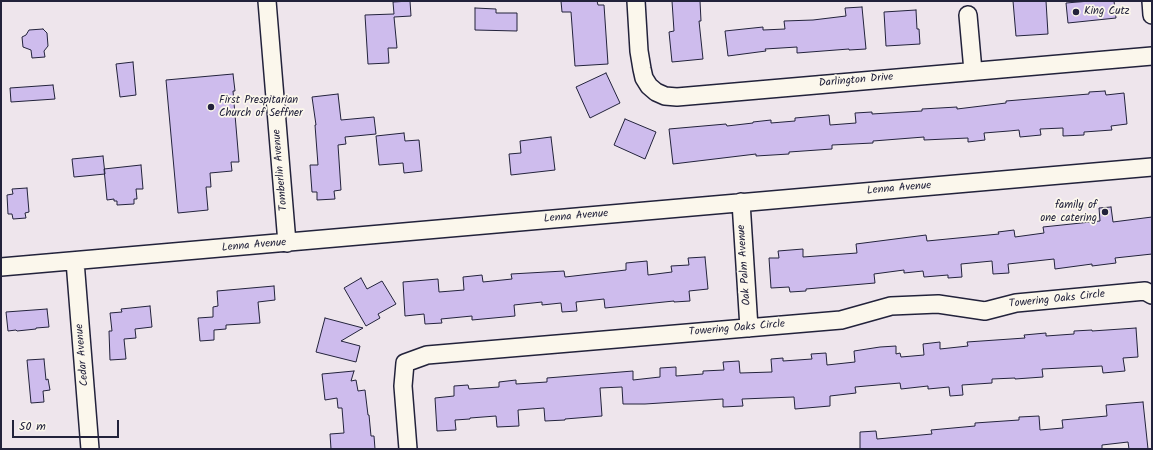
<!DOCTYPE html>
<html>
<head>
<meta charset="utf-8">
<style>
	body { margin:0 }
	#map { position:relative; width:1153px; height:450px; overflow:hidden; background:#eee5ec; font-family:Kalam,sans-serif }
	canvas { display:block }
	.frame { position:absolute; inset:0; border:2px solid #22223b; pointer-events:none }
	.scale { position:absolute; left:12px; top:420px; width:107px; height:18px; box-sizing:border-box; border:2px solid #22223b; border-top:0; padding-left:5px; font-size:12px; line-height:14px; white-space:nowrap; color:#22223b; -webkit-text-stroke:3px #fbf7ec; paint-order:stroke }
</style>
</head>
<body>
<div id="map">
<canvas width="1153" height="450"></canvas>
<div class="frame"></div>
<div class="scale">50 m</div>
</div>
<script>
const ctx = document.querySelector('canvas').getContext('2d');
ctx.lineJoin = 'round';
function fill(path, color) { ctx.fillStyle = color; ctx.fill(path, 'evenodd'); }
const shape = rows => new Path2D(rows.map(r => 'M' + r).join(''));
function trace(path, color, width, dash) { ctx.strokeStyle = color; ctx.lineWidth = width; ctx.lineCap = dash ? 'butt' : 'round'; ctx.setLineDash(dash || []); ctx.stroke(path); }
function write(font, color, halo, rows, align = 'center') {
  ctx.font = font + ' Kalam,sans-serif'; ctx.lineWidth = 3.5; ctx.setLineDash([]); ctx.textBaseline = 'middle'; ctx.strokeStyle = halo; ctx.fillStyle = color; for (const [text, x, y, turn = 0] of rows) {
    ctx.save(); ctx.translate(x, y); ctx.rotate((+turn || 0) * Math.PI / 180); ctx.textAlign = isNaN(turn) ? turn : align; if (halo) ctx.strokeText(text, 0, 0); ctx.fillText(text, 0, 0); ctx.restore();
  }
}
const building = shape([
	[410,1,411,16,394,17,397,48,388,48,389,63,368,64,365,15,394,14,393,2,410,1],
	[561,1,597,1,598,5,604,5,608,64,575,66,571,12,562,12,561,1],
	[672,1,700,1,701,21,699,21,703,59,672,62,669,32,674,31,672,1],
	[1013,1,1046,1,1048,34,1016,36,1013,1],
	[1090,1,1114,1,1116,18,1068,23,1066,3,1090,1],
	[862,7,866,49,849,50,849,49,797,53,797,47,765,49,766,51,728,56,725,31,763,27,763,30,785,29,784,21,813,20,846,16,845,8,862,7],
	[475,8,496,9,496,13,517,13,517,31,475,30,475,8],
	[916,10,917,29,919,29,920,44,886,46,884,12,916,10],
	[43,29,47,33,48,46,44,51,45,57,32,58,31,50,23,47,22,37,26,35,29,30,43,29],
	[133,62,136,95,120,97,116,64,133,62],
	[606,73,620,103,590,118,576,87,606,73],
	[233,74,235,91,233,91,239,162,231,162,232,171,210,173,211,187,206,187,208,210,178,213,166,80,233,74],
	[53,85,55,99,11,102,10,88,53,85],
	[1105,91,1106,95,1124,93,1127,124,1111,126,1112,130,1084,132,1084,135,1063,136,1063,128,1040,129,1041,135,1020,137,1019,130,1009,131,984,133,985,140,968,142,968,138,924,140,924,137,873,141,873,143,832,145,832,149,789,152,789,154,756,156,756,154,673,164,669,129,726,124,727,126,753,123,753,122,771,120,771,123,795,121,795,118,829,115,830,125,856,123,855,113,872,112,872,114,922,111,922,109,957,107,957,109,1006,103,1006,101,1089,94,1089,92,1105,91],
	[338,94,341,120,374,117,376,134,345,137,346,144,338,145,341,190,334,191,335,199,317,200,317,192,312,192,310,165,318,165,315,125,316,125,312,97,338,94],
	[625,119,656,132,645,159,614,145,625,119],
	[404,133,405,141,419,140,422,171,404,173,403,163,379,165,376,136,404,133],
	[551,137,555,170,511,175,509,154,521,153,520,141,551,137],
	[103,156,105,174,74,177,72,159,103,156],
	[141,165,143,189,136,189,137,199,134,199,134,204,117,205,117,201,114,201,114,199,107,200,104,169,141,165],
	[27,188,29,212,25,213,26,218,13,219,12,214,8,214,7,195,13,194,12,189,27,188],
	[1111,207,1113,222,1152,217,1152,254,1115,258,1116,263,1092,266,1092,264,1055,269,1054,259,1008,264,1009,273,993,274,992,261,961,264,962,277,948,278,948,275,924,277,923,271,904,273,904,270,874,274,875,283,806,289,806,291,790,292,789,287,771,288,769,258,779,258,778,251,803,249,803,257,857,253,856,244,926,235,927,241,999,234,998,232,1014,230,1015,237,1044,233,1043,227,1100,221,1099,208,1111,207],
	[705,257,708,289,689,291,690,301,674,302,674,301,605,308,604,299,576,302,577,311,562,312,561,303,542,305,542,302,514,305,515,316,472,320,472,316,441,319,442,323,425,324,424,314,405,316,403,282,438,279,439,292,464,290,463,277,482,275,483,282,512,279,511,274,564,271,565,277,626,270,626,263,647,261,648,275,672,272,671,266,689,265,688,258,705,257],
	[361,278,367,289,382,281,396,304,378,314,380,318,366,326,344,288,361,278],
	[274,286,275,300,258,302,260,323,226,325,226,329,214,330,214,340,200,341,198,318,213,317,213,307,218,306,217,291,274,286],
	[150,306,152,327,135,329,136,338,124,339,126,359,110,360,109,331,112,331,110,313,122,312,121,309,150,306],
	[47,309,49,327,36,328,36,329,17,331,16,330,8,331,6,312,47,309],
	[325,318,363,328,341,341,360,346,356,362,316,352,325,318],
	[1136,328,1138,357,1123,358,1125,371,1103,373,1102,366,1042,369,1043,377,1015,379,1015,378,992,379,992,383,962,385,963,395,950,396,949,387,928,389,928,386,901,389,900,383,855,387,856,393,830,396,830,406,795,409,794,397,742,399,743,406,723,407,723,399,645,404,623,404,622,387,600,388,602,416,565,419,565,420,545,421,544,408,518,410,519,426,497,427,496,416,470,418,470,419,455,420,456,430,437,431,435,398,454,396,454,386,468,385,469,389,499,387,499,382,516,380,516,384,547,382,547,378,633,371,633,380,660,377,660,368,676,367,676,376,703,374,703,371,724,370,723,362,739,361,740,373,772,372,771,359,783,358,783,361,812,359,811,354,826,353,827,365,855,362,854,351,880,347,896,346,896,354,900,353,901,357,924,355,923,344,940,342,940,349,968,346,967,342,1025,338,1024,335,1046,333,1046,336,1074,334,1074,331,1092,330,1092,331,1136,328],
	[44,359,46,380,48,379,50,390,43,391,44,402,31,403,27,360,44,359],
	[354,371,351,381,356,380,358,391,365,390,368,415,369,415,371,436,374,436,375,449,331,449,330,434,344,433,342,408,338,408,337,398,325,400,322,374,354,371],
	[1143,402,1148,449,1129,449,1128,442,1102,445,1102,449,860,449,860,432,876,431,877,439,932,434,931,430,975,426,975,423,1019,420,1019,417,1039,416,1040,430,1063,428,1062,420,1107,416,1106,405,1143,402]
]);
fill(building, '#cebced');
trace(building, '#22223b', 1);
const street = shape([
	[267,1,287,243],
	[636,1,639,51,642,69,644,78,649,86,656,92,665,96,677,97,1152,56],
	[1151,1,1152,15],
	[968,15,973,71],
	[741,202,749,328],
	[75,261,90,449],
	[1,267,1152,167],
	[408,449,403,386,405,363,427,355,841,320,891,306,938,304,985,311,1016,303,1145,291,1152,295]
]);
trace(street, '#22223b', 20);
trace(street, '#fbf7ec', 17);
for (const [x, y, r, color] of [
	[1076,12,4,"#22223b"],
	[211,107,4,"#22223b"],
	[1105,212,4,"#22223b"]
]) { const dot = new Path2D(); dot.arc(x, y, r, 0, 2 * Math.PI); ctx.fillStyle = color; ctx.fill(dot); trace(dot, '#fbf7ec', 1.5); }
write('11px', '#22223b', '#fbf7ec', [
	["King Cutz",1084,12],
	["First Prespitarian",219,101],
	["Church of Seffner",219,114],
	["family of",1097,206,"right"],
	["one catering",1097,219,"right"]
], 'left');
write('11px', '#22223b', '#fbf7ec', [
	["Darlington Drive",856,81,-5],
	["Tomberlin Avenue",281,170,-95],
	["Lenna Avenue",899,189,-5],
	["Lenna Avenue",576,217,-5],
	["Lenna Avenue",254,246,-5],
	["Oak Palm Avenue",745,265,-94],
	["Towering Oaks Circle",1057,300,-6],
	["Towering Oaks Circle",737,329,-5],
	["Cedar Avenue",83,355,-95]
]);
</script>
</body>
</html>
